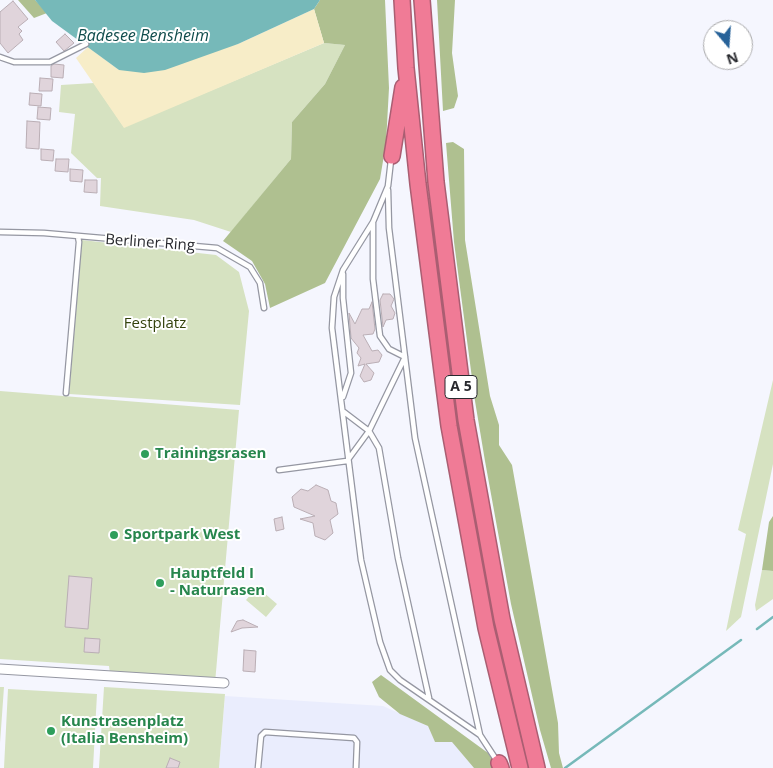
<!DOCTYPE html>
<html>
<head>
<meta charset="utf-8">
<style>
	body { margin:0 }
	#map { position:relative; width:773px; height:768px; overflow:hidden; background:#f5f6fe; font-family:"Open Sans",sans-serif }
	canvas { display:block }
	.north { position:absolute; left:703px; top:20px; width:50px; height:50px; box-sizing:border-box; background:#fff; border:1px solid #a9a9ab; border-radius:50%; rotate:162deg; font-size:14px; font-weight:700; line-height:20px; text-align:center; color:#28292e }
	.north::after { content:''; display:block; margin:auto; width:18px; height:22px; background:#276299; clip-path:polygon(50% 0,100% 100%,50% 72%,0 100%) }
</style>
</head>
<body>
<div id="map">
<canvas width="773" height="768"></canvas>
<div class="north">N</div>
</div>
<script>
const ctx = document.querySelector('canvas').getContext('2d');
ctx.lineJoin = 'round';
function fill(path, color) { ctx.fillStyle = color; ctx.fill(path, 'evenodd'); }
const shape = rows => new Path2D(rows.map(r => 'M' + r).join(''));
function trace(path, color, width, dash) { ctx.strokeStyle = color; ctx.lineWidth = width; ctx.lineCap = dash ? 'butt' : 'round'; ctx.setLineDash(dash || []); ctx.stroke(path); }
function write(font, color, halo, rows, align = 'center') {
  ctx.font = font + ' "Open Sans",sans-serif'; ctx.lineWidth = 4; ctx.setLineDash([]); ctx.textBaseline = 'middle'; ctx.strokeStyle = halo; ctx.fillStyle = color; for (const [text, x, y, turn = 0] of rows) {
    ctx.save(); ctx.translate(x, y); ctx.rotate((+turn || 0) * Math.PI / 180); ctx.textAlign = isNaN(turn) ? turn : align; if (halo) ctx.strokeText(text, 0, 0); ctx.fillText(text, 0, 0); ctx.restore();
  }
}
fill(shape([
	[225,696,383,706,428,726,435,742,452,741,474,768,219,768]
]), '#eaedfd');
fill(shape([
	[324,43,345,45,325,84,292,122,291,159,231,232,194,220,100,206,101,178,97,178,71,153,75,114,59,112,61,85,94,83,124,127],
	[82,240,216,255,239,272,249,311,240,405,69,394],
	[773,380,773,464,741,617,726,631,746,534,738,530],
	[0,391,239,410,215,683,110,674,109,666,0,659],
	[762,570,773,571,773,599,756,611,755,605],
	[257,587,277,604,266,617,246,600],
	[0,687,4,687,0,743],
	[104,687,225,694,219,768,99,768],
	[8,689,97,694,93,768,4,768]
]), '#d6e2c1');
fill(shape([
	[18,0,35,0,47,13,34,18],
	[320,0,385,0,389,88,386,143,380,179,325,283,270,308,265,284,252,261,223,241,291,159,292,122,325,84,345,45,324,43,314,9],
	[437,0,455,0,452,53,458,96,454,108,443,111],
	[453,142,464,149,465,240,490,396,499,425,499,445,512,465,558,723,559,753,563,768,551,768,540,730,511,604,485,461,475,401,454,242,446,143],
	[773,516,773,571,762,570,769,522],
	[381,675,488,753,498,768,474,768,452,742,435,742,428,726,400,714,379,697,372,682]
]), '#afc090');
fill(shape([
	[314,9,324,43,124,128,76,58,88,47,119,70,238,44]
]), '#f7edc8');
fill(shape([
	[35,0,320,0,314,9,238,44,165,70,144,73,119,70,52,21]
]), '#76b9b9');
trace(shape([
	[757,629,773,617],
	[565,768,741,640]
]), '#76b9b9', 2.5);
const building = shape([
	[13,1,28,19,18,27,22,31,19,34,23,40,8,53,0,43,0,12,13,1],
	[65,34,74,43,64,51,56,42,65,34],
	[54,64,64,65,63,78,51,77,51,66,54,64],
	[40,78,53,79,52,91,39,91,40,78],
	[30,93,42,94,41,106,29,105,30,93],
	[38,107,51,108,50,120,37,119,38,107],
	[27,121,40,122,39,149,26,148,27,121],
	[41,149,54,150,53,161,41,160,41,149],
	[56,159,69,159,68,172,55,171,56,159],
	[70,169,83,170,82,182,70,181,70,169],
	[85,180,97,180,97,193,84,192,85,180],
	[383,294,390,294,394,299,391,306,395,313,393,319,386,320,383,327,380,300,383,294],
	[372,302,375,329,373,334,363,335,372,351,378,350,382,355,379,362,366,364,374,373,371,380,364,382,360,376,365,364,358,366,361,358,357,353,359,348,351,338,349,313,355,324,362,309,369,309,372,302],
	[316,485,328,490,331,501,336,503,338,514,330,520,333,533,325,540,315,536,313,523,300,519,315,516,294,507,292,497,301,489,308,491,316,485],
	[282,517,284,529,276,531,274,519,282,517],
	[69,576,92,578,88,629,65,627,69,576],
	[243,620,258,627,242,628,231,632,237,621,243,620],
	[85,638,100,639,99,653,84,652,85,638],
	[244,650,256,651,255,672,243,671,244,650],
	[170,758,180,762,178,768,166,768,170,758]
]);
fill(building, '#e0d4db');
trace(building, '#baaeb5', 1);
const service = shape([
	[0,57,14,62,50,62,86,44],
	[391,160,388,186,373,222,343,270,334,297,332,328,361,560,380,642,390,670,400,680,480,735,497,761],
	[388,190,389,228,415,438,480,735],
	[0,232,44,233,217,248,250,267,260,283,264,308],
	[66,393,79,242,78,237],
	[343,397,351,373,343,298,343,274],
	[344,412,369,431,379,448,398,558,429,698],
	[279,470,347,461,369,431,405,357,389,349,380,336,373,279,373,223],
	[258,768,261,736,265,732,354,738,357,742,356,768]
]);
const minor = shape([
	[0,669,224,683]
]);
const motorway = shape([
	[402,0,406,68,418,184,449,426,486,628,520,768],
	[422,0,436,182,466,420,502,619,537,768],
	[392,156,403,87],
	[499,763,501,768]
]);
trace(service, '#9597a2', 7);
trace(minor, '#9597a2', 11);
trace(motorway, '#aa5e72', 18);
trace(service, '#fff', 4.5);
trace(minor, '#fff', 9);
trace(motorway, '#f07b96', 15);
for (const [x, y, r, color] of [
	[145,454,5,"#2e9e5b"],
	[114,535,5,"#2e9e5b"],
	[160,583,5,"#2e9e5b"],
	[51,731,5,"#2e9e5b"]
]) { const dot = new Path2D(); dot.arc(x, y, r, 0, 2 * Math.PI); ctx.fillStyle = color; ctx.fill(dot); trace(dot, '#fff', 2); }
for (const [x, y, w] of [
	[461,387,32]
]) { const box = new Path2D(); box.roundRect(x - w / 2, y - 11.5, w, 23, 4); ctx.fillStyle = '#fff'; ctx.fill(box); trace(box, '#28292e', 1); }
write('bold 14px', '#28292e', null, [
	["A 5",461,387]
]);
write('15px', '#28292e', '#fff', [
	["Berliner Ring",150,243,4]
]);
write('15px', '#33420c', '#fff', [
	["Festplatz",155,324]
]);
write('bold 15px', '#27864d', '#fff', [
	["Trainingsrasen",155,454],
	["Sportpark West",124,535],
	["Hauptfeld I",170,574],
	["- Naturrasen",170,591],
	["Kunstrasenplatz",61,722],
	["(Italia Bensheim)",61,739]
], 'left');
write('italic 16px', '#0f4c4c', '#fff', [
	["Badesee Bensheim",143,36]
]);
</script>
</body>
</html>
